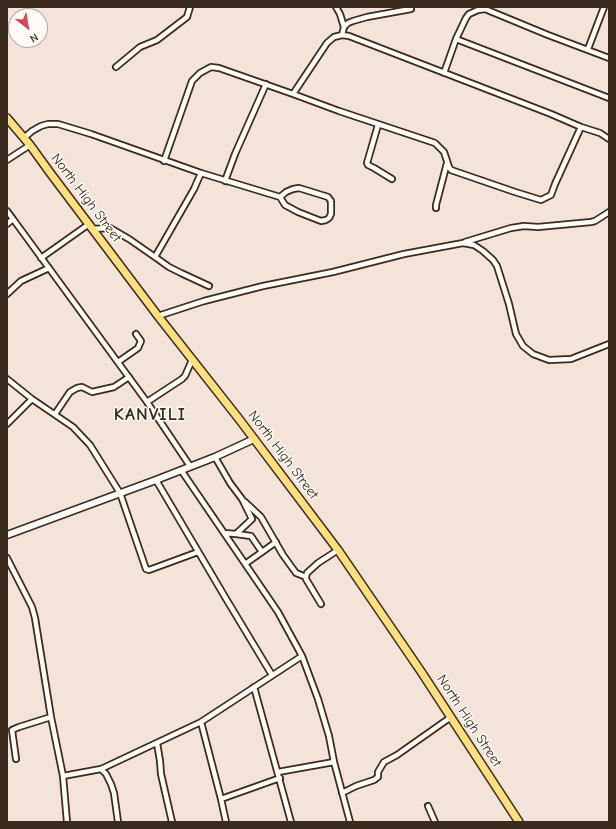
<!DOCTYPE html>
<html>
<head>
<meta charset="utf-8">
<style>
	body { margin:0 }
	#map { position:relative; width:616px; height:829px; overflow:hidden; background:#f3e3d8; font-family:"Comic Neue",sans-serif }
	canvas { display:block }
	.frame { position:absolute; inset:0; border:8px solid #3b2a1e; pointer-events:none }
	.north { position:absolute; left:8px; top:8px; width:40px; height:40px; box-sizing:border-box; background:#fdfcf7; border:1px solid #afa8a0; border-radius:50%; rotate:149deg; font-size:11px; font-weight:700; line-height:16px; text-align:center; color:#3b2a1e }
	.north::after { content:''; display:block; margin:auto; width:14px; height:18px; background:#d1495b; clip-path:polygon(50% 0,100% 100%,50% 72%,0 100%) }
</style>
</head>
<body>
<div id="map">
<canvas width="616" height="829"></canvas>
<div class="frame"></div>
<div class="north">N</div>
</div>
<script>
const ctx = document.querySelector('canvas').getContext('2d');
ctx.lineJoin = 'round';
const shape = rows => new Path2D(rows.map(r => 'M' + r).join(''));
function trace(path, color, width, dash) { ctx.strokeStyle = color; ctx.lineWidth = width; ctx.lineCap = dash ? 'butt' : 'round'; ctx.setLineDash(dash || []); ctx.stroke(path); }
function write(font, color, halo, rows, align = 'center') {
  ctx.font = font + ' "Comic Neue",sans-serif'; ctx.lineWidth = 3; ctx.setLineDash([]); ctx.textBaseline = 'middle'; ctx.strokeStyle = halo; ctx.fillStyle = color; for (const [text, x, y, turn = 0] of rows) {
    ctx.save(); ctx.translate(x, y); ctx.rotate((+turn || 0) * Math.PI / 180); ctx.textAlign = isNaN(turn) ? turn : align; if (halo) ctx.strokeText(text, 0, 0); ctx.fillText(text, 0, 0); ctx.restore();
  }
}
const minor = shape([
	[336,7,340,14,344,27],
	[342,35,344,27,348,23,353,21,367,17,411,9],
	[456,39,609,98],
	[588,49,604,7],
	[116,67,140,47,157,40,187,17,190,7],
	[444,73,456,39,466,18,469,14,478,10,485,9,548,35,609,58],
	[293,94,327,43,334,37,342,35,349,36,551,114,581,127,600,133,609,139],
	[378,125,367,163,368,165,374,168,392,179],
	[24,138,32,131,41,126,48,124,58,124,91,134,201,173,280,197,285,205,298,212,321,221,326,220,329,218,331,214,331,201,328,197,325,196,299,188,293,189,286,192,280,197],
	[7,160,30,145],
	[164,161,192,81,200,73,211,67,219,68,293,94,339,111,435,143,444,152,449,167,451,170,515,192,541,200,551,195,555,184,581,127],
	[201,173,194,189,155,257,169,267,181,273,209,286],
	[225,181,235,154,266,84],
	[436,208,436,205,447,163],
	[7,211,13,219,7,224],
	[13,219,147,402,190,466],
	[93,229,110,228,129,239,155,257],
	[465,242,511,228,524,226,538,227,591,222,595,221,609,212],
	[41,258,89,224],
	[7,294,21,281,49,268],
	[158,316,204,301,263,286,333,272,404,254,463,243,474,245,483,251,493,260,497,266,509,304,516,334,523,346,533,354,549,360,571,359,609,344],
	[118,362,138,348,141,341,136,334],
	[7,379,32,399,73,427,90,445,120,493,146,569,149,570,198,552],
	[147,402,182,379,185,376,192,360],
	[55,414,70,392,77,388,82,387,92,392,114,387,129,377],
	[7,424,32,399],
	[215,457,230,483,242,499,252,519,236,534,225,533],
	[181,470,278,612,302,656,318,699,329,736,334,762,350,822],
	[156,480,225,597,272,675],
	[245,502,261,517,283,555,296,573,306,577],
	[236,534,251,536,262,552,276,542],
	[7,558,32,607,35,618,51,717,63,776,67,822],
	[245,564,262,552],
	[321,604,306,579,306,577,307,573,318,563,338,550],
	[254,687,291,822],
	[201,722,221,799,226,822],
	[157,743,160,761,161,774,172,822],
	[16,759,12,730,19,727,51,717],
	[101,769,106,774,111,784,114,793,118,822],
	[278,772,334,762],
	[63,776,101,769,201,722,302,656],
	[342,793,356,786,374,780,378,777,378,772,384,762,397,755,451,717],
	[221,799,280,778],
	[428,806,435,822]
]);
const secondary = shape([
	[7,535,156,480,215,457,254,439]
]);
const trunk = shape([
	[7,118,30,145,51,174,158,316,239,419,338,550,422,673,519,822]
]);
trace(minor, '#3b2a1e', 8);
trace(secondary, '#3b2a1e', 9);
trace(trunk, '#3b2a1e', 10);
trace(minor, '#fdfcf7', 4.5);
trace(secondary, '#fdfcf7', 6);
trace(trunk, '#fedf80', 7);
write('14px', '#3b2a1e', '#fdfcf7', [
	["North High Street",86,198,53],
	["North High Street",283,455,53],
	["North High Street",469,721,57]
]);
ctx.letterSpacing = '1px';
write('bold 18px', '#3b2a1e', '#fdfcf7', [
	["KANVILI",150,415]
]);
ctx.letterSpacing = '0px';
</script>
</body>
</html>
